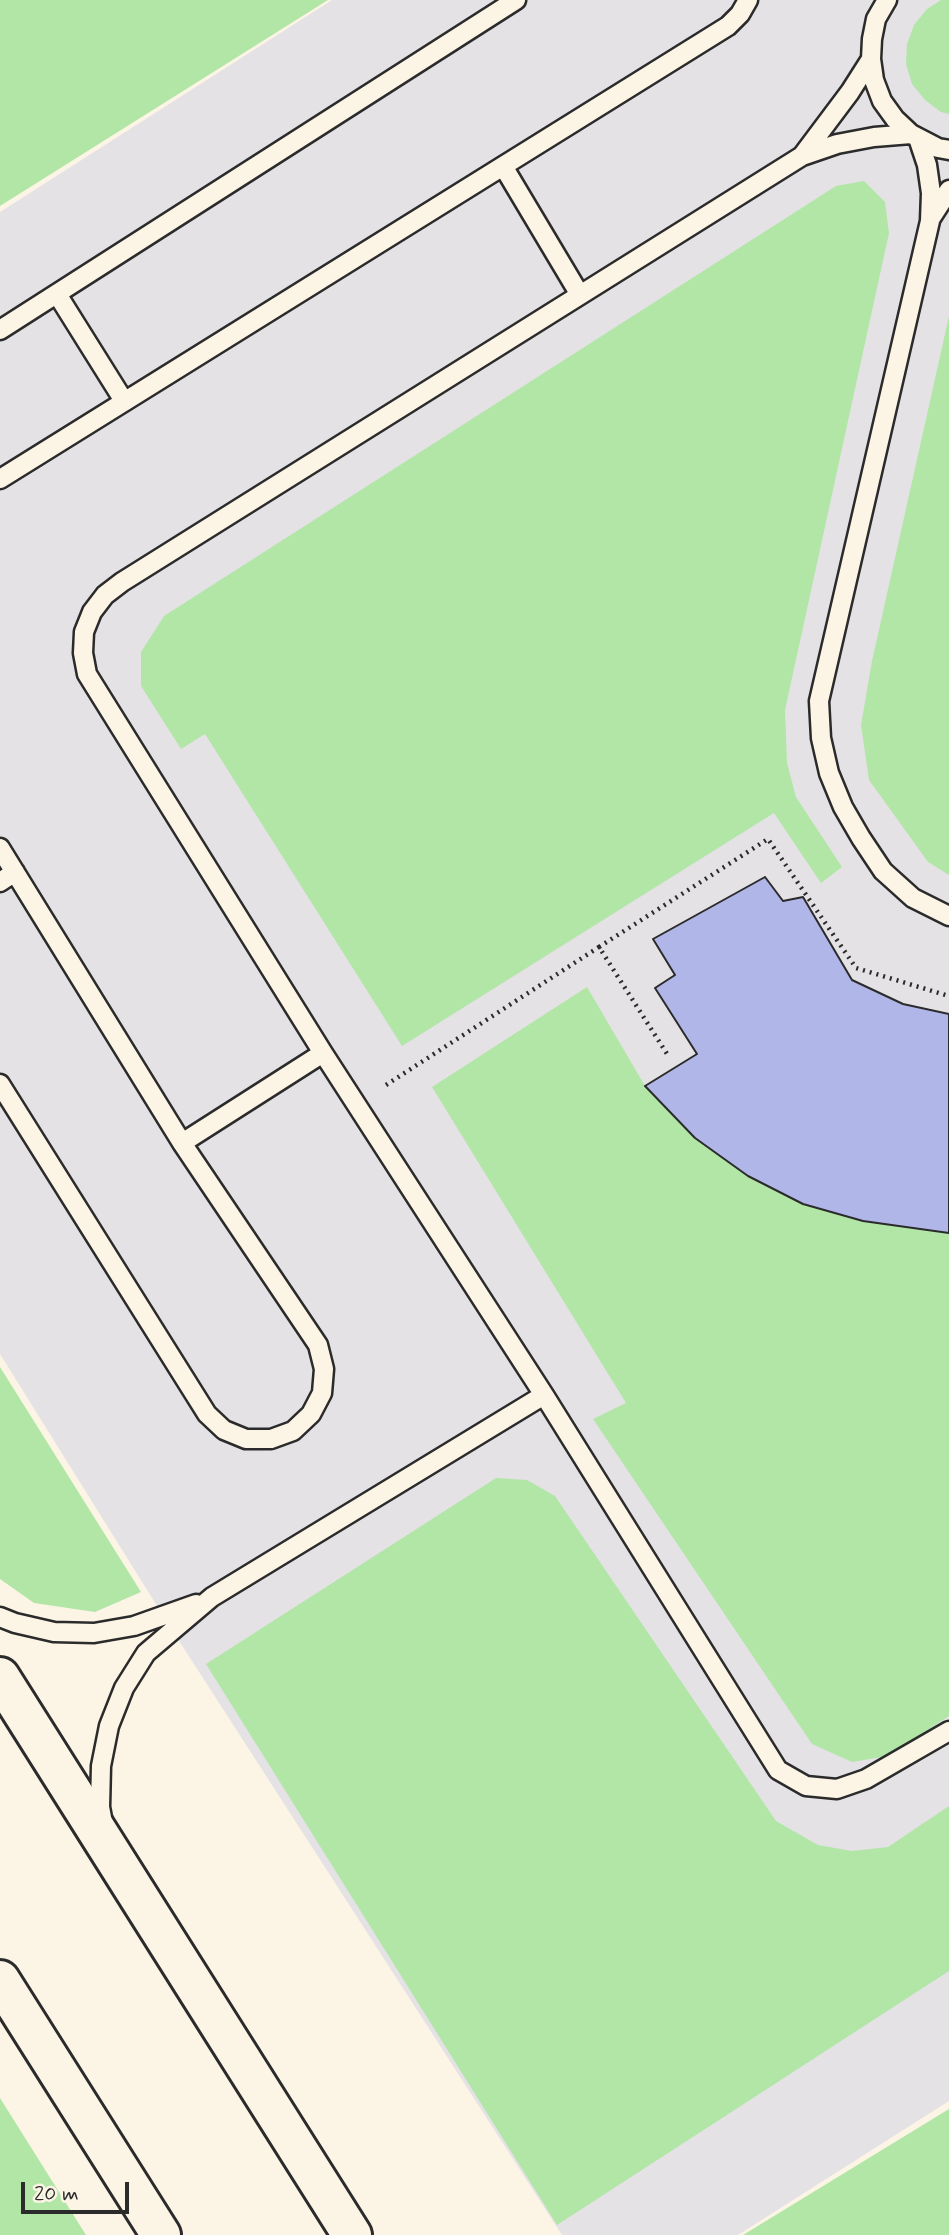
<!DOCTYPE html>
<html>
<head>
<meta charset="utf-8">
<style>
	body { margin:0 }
	#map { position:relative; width:949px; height:2235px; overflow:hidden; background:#fcf5e5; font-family:Mynerve,sans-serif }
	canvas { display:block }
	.scale { position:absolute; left:21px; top:2182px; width:108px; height:32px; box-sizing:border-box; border:4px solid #2b2b2b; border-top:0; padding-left:9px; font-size:21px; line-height:24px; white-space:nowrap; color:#2b2b2b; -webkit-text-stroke:5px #fcf5e5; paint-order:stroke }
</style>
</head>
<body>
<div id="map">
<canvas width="949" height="2235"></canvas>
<div class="scale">20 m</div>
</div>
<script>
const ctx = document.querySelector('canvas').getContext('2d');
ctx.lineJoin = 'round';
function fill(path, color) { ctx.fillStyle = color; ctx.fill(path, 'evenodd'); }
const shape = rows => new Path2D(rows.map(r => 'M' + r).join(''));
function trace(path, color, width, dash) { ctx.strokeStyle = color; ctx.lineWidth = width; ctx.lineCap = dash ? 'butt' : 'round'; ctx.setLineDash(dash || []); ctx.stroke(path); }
fill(shape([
	[332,0,949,0,949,2101,738,2235,562,2235,172,1630,0,1354,0,212]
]), '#e5e2e6');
fill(shape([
	[0,0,328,0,0,206],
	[941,0,949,0,949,114,941,112,925,100,912,84,906,64,907,44,914,25,927,9],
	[864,181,885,202,889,233,785,710,787,763,796,797,842,867,821,883,774,813,402,1046,205,734,181,749,141,686,141,652,164,616,836,186],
	[949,316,949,875,928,862,869,780,861,725,872,661],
	[587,987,645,1086,695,1138,949,1233,949,1716,888,1756,852,1762,812,1744,593,1419,626,1403,432,1087],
	[0,1367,141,1592,95,1612,34,1603,0,1579],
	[496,1478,527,1480,555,1496,776,1821,818,1845,852,1851,888,1847,949,1806,949,1971,557,2225,206,1664],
	[0,2098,86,2235,0,2235],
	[949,2109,949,2235,743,2235]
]), '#b1e6a7');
const building = shape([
	[765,877,783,901,803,897,852,980,903,1004,949,1014,949,1233,863,1221,803,1204,748,1176,695,1138,645,1086,697,1054,655,988,675,975,653,939,765,877]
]);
fill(building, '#b0b6e7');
trace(building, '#2b2b2b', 2);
const service = shape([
	[887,0,876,19,872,39,871,59,874,80,882,101,895,119,911,134,938,148,949,150],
	[911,134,874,137,837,144,802,156,122,582,105,595,92,612,84,632,83,653,87,674,323,1053,544,1395,778,1770,806,1786,837,1789,866,1779,949,1731],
	[918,138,927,165,931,193,930,221,819,701,821,738,829,773,843,807,861,838,883,871,913,898,949,916],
	[802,156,850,92,871,59],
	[503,166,580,295],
	[931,218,949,190],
	[57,294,124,401],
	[0,330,516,0],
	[0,479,728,26,740,14,748,0],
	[0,848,182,1143,318,1345,324,1369,322,1393,311,1414,293,1431,271,1439,246,1439,224,1430,207,1414,0,1084],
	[0,882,15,872],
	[182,1143,323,1053],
	[0,1617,15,1623,54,1632,94,1633,134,1626,196,1604],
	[103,1823,100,1807,101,1766,109,1726,124,1688,146,1653,212,1597,544,1395]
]);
const tertiary = shape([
	[0,1677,352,2235],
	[0,1980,161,2235]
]);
trace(service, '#2b2b2b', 23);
trace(tertiary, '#2b2b2b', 44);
trace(shape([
	[599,947,768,839,856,968,949,996],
	[386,1085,599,947,669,1057]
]), '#2b2b2b', 4.5, [2, 5]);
trace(service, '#fcf5e5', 18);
trace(tertiary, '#fcf5e5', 38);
</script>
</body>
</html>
